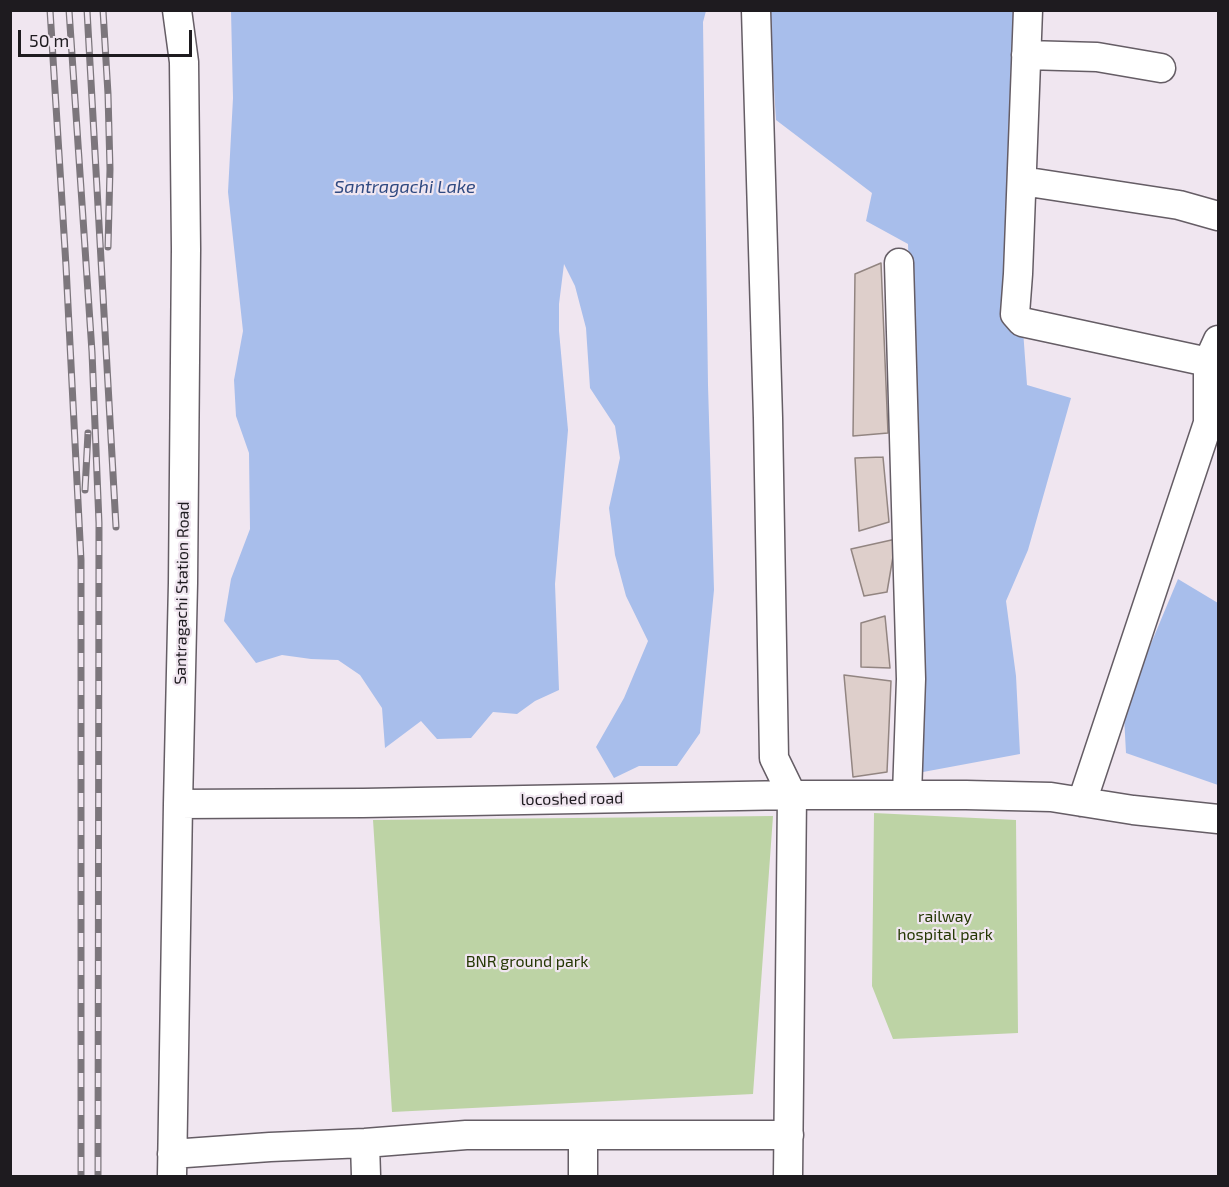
<!DOCTYPE html>
<html>
<head>
<meta charset="utf-8">
<style>
	body { margin:0 }
	#map { position:relative; width:1229px; height:1187px; overflow:hidden; background:#f0e6f0; font-family:"Exo 2",sans-serif }
	canvas { display:block }
	.frame { position:absolute; inset:0; border:12px solid #1e1b1f; pointer-events:none }
	.scale { position:absolute; left:18px; top:30px; width:174px; height:27px; box-sizing:border-box; border:3px solid #1e1b1f; border-top:0; padding-left:8px; font-size:18px; line-height:21px; white-space:nowrap; color:#1e1b1f; -webkit-text-stroke:4px #f0e6f0; paint-order:stroke }
</style>
</head>
<body>
<div id="map">
<canvas width="1229" height="1187"></canvas>
<div class="frame"></div>
<div class="scale">50 m</div>
</div>
<script>
const ctx = document.querySelector('canvas').getContext('2d');
ctx.lineJoin = 'round';
function fill(path, color) { ctx.fillStyle = color; ctx.fill(path, 'evenodd'); }
const shape = rows => new Path2D(rows.map(r => 'M' + r).join(''));
function trace(path, color, width, dash) { ctx.strokeStyle = color; ctx.lineWidth = width; ctx.lineCap = dash ? 'butt' : 'round'; ctx.setLineDash(dash || []); ctx.stroke(path); }
function write(font, color, halo, rows, align = 'center') {
  ctx.font = font + ' "Exo 2",sans-serif'; ctx.lineWidth = 4.5; ctx.setLineDash([]); ctx.textBaseline = 'middle'; ctx.strokeStyle = halo; ctx.fillStyle = color; for (const [text, x, y, turn = 0] of rows) {
    ctx.save(); ctx.translate(x, y); ctx.rotate((+turn || 0) * Math.PI / 180); ctx.textAlign = isNaN(turn) ? turn : align; if (halo) ctx.strokeText(text, 0, 0); ctx.fillText(text, 0, 0); ctx.restore();
  }
}
fill(shape([
	[874,813,1016,820,1018,1033,893,1039,872,986],
	[773,816,753,1094,392,1112,373,820]
]), '#bdd3a5');
fill(shape([
	[231,11,706,11,703,22,708,385,714,590,700,733,677,766,639,766,614,778,596,747,624,698,648,641,626,596,615,555,609,508,620,458,615,426,590,388,586,328,575,286,564,264,559,304,559,331,568,430,555,584,559,690,535,701,517,714,493,712,471,738,437,739,421,721,385,748,382,708,360,675,338,660,311,659,282,655,256,663,224,621,231,579,250,529,249,453,236,416,234,380,243,331,228,192,233,98],
	[769,11,1015,11,1015,220,1027,385,1071,398,1028,550,1006,601,1016,676,1020,754,923,772,920,618,908,244,866,221,872,193,776,120],
	[1178,579,1218,603,1218,785,1126,753,1124,716,1132,689]
]), '#a8beeb');
const building = shape([
	[881,263,888,433,853,436,855,274,881,263],
	[883,457,889,522,859,531,855,458,883,457],
	[896,539,887,592,864,596,851,549,896,539],
	[885,616,890,668,861,667,861,623,885,616],
	[844,675,891,681,887,772,853,777,844,675]
]);
fill(building, '#decfcb');
trace(building, '#928581', 1.5);
const minor = shape([
	[756,10,768,418,774,758,792,795,788,1176],
	[1028,10,1018,274,1015,314,1022,322,1208,362],
	[1026,55,1097,57,1161,68],
	[1022,181,1179,205,1218,216],
	[899,263,911,679,907,795],
	[1082,802,1208,423,1208,362,1218,340],
	[178,804,363,803,792,795,966,795,1051,797,1133,810,1218,819],
	[365,1143,366,1176],
	[172,1154,270,1147,365,1143,466,1135,789,1135],
	[172,1176,178,804,183,583,186,249,184,62,177,10],
	[583,1176,583,1136]
]);
trace(minor, '#655d65', 31);
trace(minor, '#fff', 28);
const rail = shape([
	[50,10,66,266,81,560,81,1176],
	[69,10,92,352,99,523,98,1176],
	[87,10,116,527],
	[103,10,108,94,110,169,108,247],
	[85,490,88,433]
]);
trace(rail, '#7c767c', 7);
trace(rail, '#f0e6f0', 4.5, [14]);
write('16px', '#1e1b1f', '#f0e6f0', [
	["Santragachi Station Road",182,593,-89],
	["locoshed road",572,799,-1]
]);
write('16px', '#243703', '#f0e6f0', [
	["railway",945,917],
	["hospital park",945,935],
	["BNR ground park",527,962]
]);
write('italic 18px', '#304a81', '#f0e6f0', [
	["Santragachi Lake",405,187]
]);
</script>
</body>
</html>
